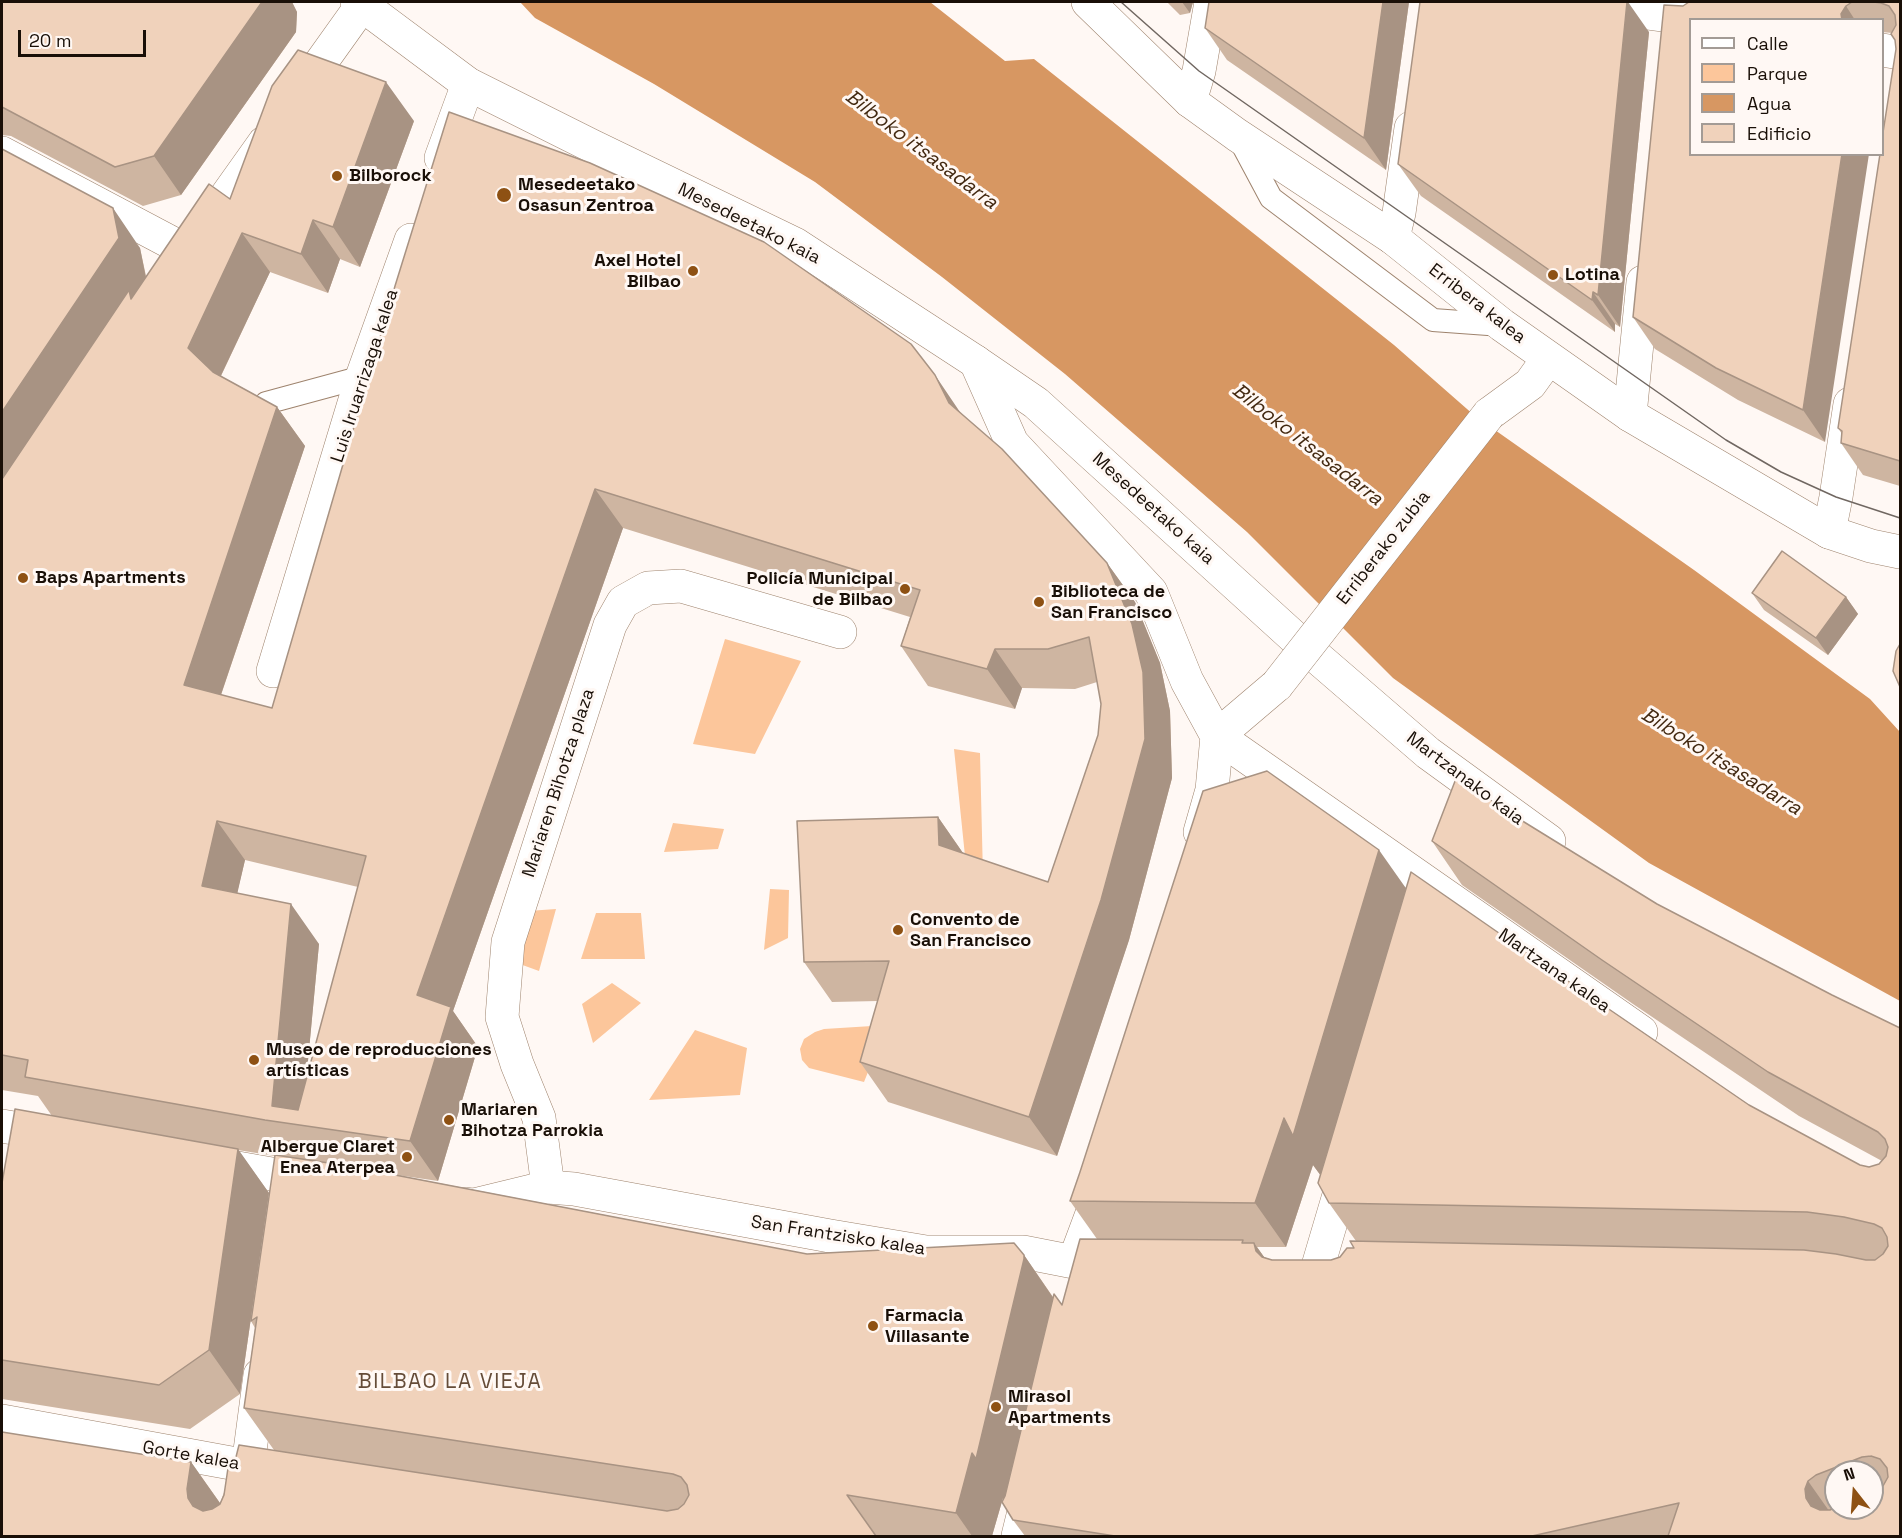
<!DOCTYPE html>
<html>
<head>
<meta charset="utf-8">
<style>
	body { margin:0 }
	#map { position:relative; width:1902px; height:1538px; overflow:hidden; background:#fff8f4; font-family:"Space Grotesk",sans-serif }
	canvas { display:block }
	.frame { position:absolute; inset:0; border:3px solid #190f07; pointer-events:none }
	.legend { position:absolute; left:1689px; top:18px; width:195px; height:138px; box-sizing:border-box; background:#fff8f4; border:2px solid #a39b95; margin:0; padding:8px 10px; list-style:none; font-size:18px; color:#190f07 }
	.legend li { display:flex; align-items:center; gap:12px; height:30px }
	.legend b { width:30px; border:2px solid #a39b95 }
	.north { position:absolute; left:1824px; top:1460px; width:60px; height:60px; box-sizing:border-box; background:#fff8f4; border:2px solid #a39b95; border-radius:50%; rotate:343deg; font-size:16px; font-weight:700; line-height:24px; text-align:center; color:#190f07 }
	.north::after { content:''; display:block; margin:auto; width:21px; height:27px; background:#8e5113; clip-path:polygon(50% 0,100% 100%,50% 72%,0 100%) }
	.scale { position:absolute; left:18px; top:30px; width:128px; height:27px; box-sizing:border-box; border:3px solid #190f07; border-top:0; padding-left:8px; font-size:18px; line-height:21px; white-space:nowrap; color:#190f07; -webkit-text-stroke:4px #fff8f4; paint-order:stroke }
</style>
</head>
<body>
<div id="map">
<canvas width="1902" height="1538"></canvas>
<div class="frame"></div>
<ul class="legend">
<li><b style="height:8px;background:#fff"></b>Calle</li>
<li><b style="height:16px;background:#fcc69b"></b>Parque</li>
<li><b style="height:16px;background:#d79762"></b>Agua</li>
<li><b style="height:16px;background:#f0d2bb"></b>Edificio</li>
</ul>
<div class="north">N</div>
<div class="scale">20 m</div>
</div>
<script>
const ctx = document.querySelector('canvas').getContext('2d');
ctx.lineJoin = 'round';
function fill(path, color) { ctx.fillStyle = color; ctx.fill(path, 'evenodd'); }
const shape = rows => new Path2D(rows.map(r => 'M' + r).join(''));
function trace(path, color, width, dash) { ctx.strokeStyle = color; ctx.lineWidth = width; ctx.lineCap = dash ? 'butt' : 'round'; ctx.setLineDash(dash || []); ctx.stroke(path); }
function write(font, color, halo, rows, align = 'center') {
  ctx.font = font + ' "Space Grotesk",sans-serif'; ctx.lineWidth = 6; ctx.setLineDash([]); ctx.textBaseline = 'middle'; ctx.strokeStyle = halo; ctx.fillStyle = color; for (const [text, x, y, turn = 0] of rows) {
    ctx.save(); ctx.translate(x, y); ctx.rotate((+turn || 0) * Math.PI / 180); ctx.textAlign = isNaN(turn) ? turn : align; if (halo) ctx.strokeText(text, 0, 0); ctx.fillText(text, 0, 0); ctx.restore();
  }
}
fill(shape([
	[725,639,801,661,755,754,693,744],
	[954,749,980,753,986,999,965,856],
	[673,823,724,829,718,849,664,852],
	[770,889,789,890,788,938,764,950],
	[556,909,539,971,517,963,528,911],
	[596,913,641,913,645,959,581,959],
	[612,983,641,1003,593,1043,582,1004],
	[872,1026,882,1037,864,1082,809,1068,802,1060,800,1049,804,1039,815,1032,824,1029],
	[695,1030,747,1048,740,1095,649,1100]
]), '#fcc69b');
fill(shape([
	[520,2,930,2,1005,61,1034,59,1394,345,1475,416,1694,570,1870,699,1900,732,1900,1001,1649,863,1393,678,1247,532,1065,374,942,277,815,182,654,84,535,18]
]), '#d79762');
const lane = shape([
	[1240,140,1271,198,1433,320,1502,325],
	[266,403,362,377]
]);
const street = shape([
	[1565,2,1699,20],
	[1882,50,1900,53],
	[297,96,362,5,357,2],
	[1190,101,1199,71,1211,2],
	[2,153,187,251],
	[441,158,468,84],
	[200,233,264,143],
	[1393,238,1399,213,1411,128],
	[976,362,1036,403,1297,640,1428,753,1549,841],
	[1489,414,1530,384,1548,359],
	[1630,415,1643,282],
	[1829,532,1836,497,1850,404],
	[273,671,362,377,411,240],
	[1277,685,1217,736,1641,1032],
	[548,1187,539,1118,517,1064,502,1017,508,942,610,625,623,602,648,588,681,586,840,632],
	[1318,1266,1347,1168],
	[236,1536,248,1466,260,1375],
	[1018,1536,1030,1487]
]);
const secondary = shape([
	[364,2,362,5,468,84,592,146,795,244,976,362,1012,443,1151,592,1187,681,1217,736,1212,790,1200,832],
	[1088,2,1190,101,1237,135,1393,238,1502,325,1630,415,1829,532,1871,546,1900,552],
	[2,1126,54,1135],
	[209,1163,317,1182],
	[466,1204,474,1205,548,1187,574,1189,830,1236,926,1252,1023,1252,1074,1262,1117,1265],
	[1074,1262,1093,1211,1101,1185],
	[2,1421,280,1472]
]);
trace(lane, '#9e836d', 24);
trace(street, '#9e836d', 34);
trace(secondary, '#9e836d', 34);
trace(lane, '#fff', 22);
trace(street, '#fff', 33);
trace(secondary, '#fff', 33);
trace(shape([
	[1121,2,1199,71,1726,440,1781,472,1836,497,1900,518]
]), '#706761', 1.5);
const streetBridge = shape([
	[1277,685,1489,414]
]);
trace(streetBridge, '#9e836d', 34, []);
trace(streetBridge, '#fff', 33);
fill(shape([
	[2,2,292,2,297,12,296,32,181,195,143,206,11,136,2,135],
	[1167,2,1193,2,1190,13,1180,15],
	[1409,2,1386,170,1227,60,1205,28],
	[1689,2,1900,2,1900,486,1863,475,1841,443,1842,434,1838,428,1896,49,1895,40,1892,33,1882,32,1882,20,1690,20,1825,442,1738,400,1655,349,1633,317,1683,6],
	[1649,32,1620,327,1615,324,1615,332,1421,196,1398,164],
	[414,121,360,267,340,259,328,293,270,272,221,376,277,407,305,446,221,695,272,708,395,286,962,414,1107,563,1135,602,1160,663,1170,711,1172,778,1129,940,1057,1156,888,1102,860,1062,878,1001,832,1002,804,962,938,817,963,853,1048,882,1098,735,1101,704,1097,682,1075,689,1022,688,1015,709,928,686,901,646,910,617,623,528,453,1011,478,1047,438,1181,397,1175,807,1254,1024,1255,1053,1297,1062,1305,1097,1239,1070,1201,1407,889,1581,990,1749,1105,1860,1165,1869,1167,1879,1164,1882,1161,1799,1116,1633,1004,1462,885,1432,841,1503,809,1657,904,1832,995,1900,1028,1900,1536,1025,1536,1013,1520,1003,1498,992,1536,2,1536,191,1462,220,1503,233,1469,274,1450,244,1408,255,1328,251,1321,275,1156,238,1150,269,1193,240,1394,190,1429,2,1399,2,1183,52,1116,38,1096,2,1090,2,149,140,248,146,276,230,199],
	[245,860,358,887,306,1081,319,944,237,893],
	[1313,1165,1321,1176,1329,1203,1356,1241,1354,1248,1340,1257,1331,1260,1272,1260,1264,1257,1257,1247,1286,1247],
	[1836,1472,1872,1472,1872,1508,1836,1508],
	[1752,593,1846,597,1858,614,1828,655,1764,610]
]), '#ceb5a1');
fill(shape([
	[262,2,292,2,297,12,296,32,181,195,154,156],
	[1182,2,1193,2,1190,13],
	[1383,2,1409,2,1386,170,1364,138],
	[1627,2,1628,2,1649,32,1620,327,1598,295],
	[1846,6,1855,20,1842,20,1841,14],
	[386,82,414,121,360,267,333,227],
	[1842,154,1869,154,1825,442,1803,410],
	[113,208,140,248,146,278,2,492,2,412],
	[313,220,340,259,328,293,301,254],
	[242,233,270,272,215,388,188,348],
	[1593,292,1615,324,1615,332,1592,300],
	[935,375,962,415,949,403],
	[277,407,305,446,211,724,184,685],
	[595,489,623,528,453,1011,478,1047,438,1181,410,1141,417,995],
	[1107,563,1135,602,1160,663,1170,711,1172,778,1129,940,1057,1156,1029,1117,1145,739],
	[1846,597,1858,614,1828,655,1816,638],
	[995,649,1022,688,1015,709,987,669],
	[938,817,965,856,939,845],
	[217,821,245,860,230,925,202,886],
	[1379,850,1410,894,1324,1180,1313,1165,1286,1247,1255,1203,1284,1118],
	[291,904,319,944,302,1125,272,1106],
	[238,1149,269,1193,240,1394,209,1350],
	[1254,1243,1285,1286,1256,1251],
	[1024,1255,1054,1299,1007,1503,1003,1498,992,1536,972,1536,956,1513],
	[191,1462,222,1506,214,1536,188,1498,187,1489],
	[1808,1481,1839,1525,1832,1536,1806,1498,1805,1489]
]), '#a89383');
const building = shape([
	[2,2,262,2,154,156,115,167,2,107,2,2],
	[1209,2,1383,2,1364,138,1205,28,1209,2],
	[1420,2,1627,2,1598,295,1593,292,1592,300,1398,164,1420,2],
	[1689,2,1852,2,1846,6,1841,14,1842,20,1690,20,1690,154,1842,154,1803,410,1716,368,1633,317,1664,5,1683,6,1689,2],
	[1874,2,1900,2,1900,461,1841,443,1842,431,1838,428,1880,154,1882,154,1882,139,1896,49,1895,40,1891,34,1896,25,1895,15,1889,6,1881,3,1874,2],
	[298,50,386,82,333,227,313,220,301,254,242,233,188,348,213,372,277,407,184,685,272,708,395,286,449,112,590,163,764,242,911,344,935,375,949,403,1002,449,1107,563,1132,624,1143,672,1145,739,1101,900,1029,1117,860,1062,889,961,804,962,797,821,938,817,939,845,1048,882,1098,735,1101,704,1089,637,1048,649,995,649,987,669,901,646,920,590,595,489,417,995,451,1007,410,1141,265,1120,25,1077,28,1060,2,1055,2,479,129,290,131,299,209,184,230,199,272,86,298,50],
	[217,821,366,856,298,1110,272,1106,291,904,202,886,217,821],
	[2,149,113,208,119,238,2,412,2,149],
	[1782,551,1846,597,1816,638,1752,593,1782,551],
	[1900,644,1900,687,1893,671,1896,651,1900,644],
	[1267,771,1379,850,1293,1136,1284,1118,1255,1203,1070,1201,1080,1172,1203,791,1267,771],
	[1457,776,1503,809,1657,904,1832,995,1900,1028,1900,1536,1668,1536,1679,1503,1532,1536,1115,1536,1013,1520,1002,1502,1005,1496,1054,1294,1062,1305,1080,1239,1243,1240,1242,1243,1254,1243,1256,1251,1262,1257,1272,1260,1331,1260,1340,1257,1347,1248,1354,1248,1350,1241,1804,1250,1836,1254,1866,1260,1875,1260,1883,1254,1888,1246,1887,1237,1882,1228,1874,1224,1844,1217,1807,1212,1329,1203,1318,1183,1411,872,1581,990,1749,1105,1860,1165,1869,1167,1879,1164,1886,1156,1888,1147,1885,1139,1878,1132,1768,1072,1602,960,1432,841,1457,776],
	[1871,1456,1880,1459,1887,1468,1888,1477,1883,1486,1877,1491,1872,1493,1872,1508,1836,1508,1836,1507,1830,1510,1820,1510,1811,1506,1806,1498,1805,1489,1808,1481,1816,1475,1862,1457,1871,1456],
	[15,1109,238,1149,209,1350,159,1385,2,1360,2,1183,15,1109],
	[275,1155,396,1173,395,1175,807,1254,1014,1243,1024,1255,1024,1259,976,1459,972,1453,956,1513,847,1495,876,1536,2,1536,2,1432,191,1462,187,1489,188,1498,193,1506,203,1511,212,1509,220,1504,224,1495,228,1468,233,1469,239,1445,667,1511,678,1509,684,1504,689,1495,687,1485,681,1477,673,1474,244,1408,257,1317,251,1321,275,1155]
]);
fill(building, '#f0d2bb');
trace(building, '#a89383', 1.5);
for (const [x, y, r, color] of [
	[337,176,6,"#8e5113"],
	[504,195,8,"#8e5113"],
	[693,271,6,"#8e5113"],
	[1553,275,6,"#8e5113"],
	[23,578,6,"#8e5113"],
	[905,589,6,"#8e5113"],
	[1039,602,6,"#8e5113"],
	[898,930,6,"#8e5113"],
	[254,1060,6,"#8e5113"],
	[449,1120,6,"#8e5113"],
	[407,1157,6,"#8e5113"],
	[873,1326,6,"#8e5113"],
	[996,1407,6,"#8e5113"]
]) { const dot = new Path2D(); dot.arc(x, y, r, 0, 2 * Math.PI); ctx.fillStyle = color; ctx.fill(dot); trace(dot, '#fff8f4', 2); }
write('bold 18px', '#190f07', '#fff8f4', [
	["Bilborock",349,176],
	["Mesedeetako",518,185],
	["Osasun Zentroa",518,206],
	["Axel Hotel",681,261,"right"],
	["Bilbao",681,282,"right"],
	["Lotina",1565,275],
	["Baps Apartments",35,578],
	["Policía Municipal",893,579,"right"],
	["de Bilbao",893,600,"right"],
	["Biblioteca de",1051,592],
	["San Francisco",1051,613],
	["Convento de",910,920],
	["San Francisco",910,941],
	["Museo de reproducciones",266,1050],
	["artísticas",266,1071],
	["Mariaren",461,1110],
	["Bihotza Parrokia",461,1131],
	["Albergue Claret",395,1147,"right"],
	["Enea Aterpea",395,1168,"right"],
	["Farmacia",885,1316],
	["Villasante",885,1337],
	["Mirasol",1008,1397],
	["Apartments",1008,1418]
], 'left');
write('18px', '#190f07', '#fff8f4', [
	["Mesedeetako kaia",749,224,27],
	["Erribera kalea",1477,304,38],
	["Luis Iruarrizaga kalea",365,376,-72],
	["Mesedeetako kaia",1153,509,42],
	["Erriberako zubia",1384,548,-52],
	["Martzanako kaia",1465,779,37],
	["Mariaren Bihotza plaza",559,783,-72],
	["Martzana kalea",1554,971,35],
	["San Frantzisko kalea",838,1236,9],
	["Gorte kalea",191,1456,10]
]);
write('italic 20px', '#432911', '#fff8f4', [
	["Bilboko itsasadarra",921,150,37],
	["Bilboko itsasadarra",1307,445,38],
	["Bilboko itsasadarra",1721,762,32]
]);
ctx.letterSpacing = '1.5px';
write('21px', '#654c38', '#fff8f4', [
	["BILBAO LA VIEJA",450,1382]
]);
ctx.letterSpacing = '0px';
</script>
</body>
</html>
